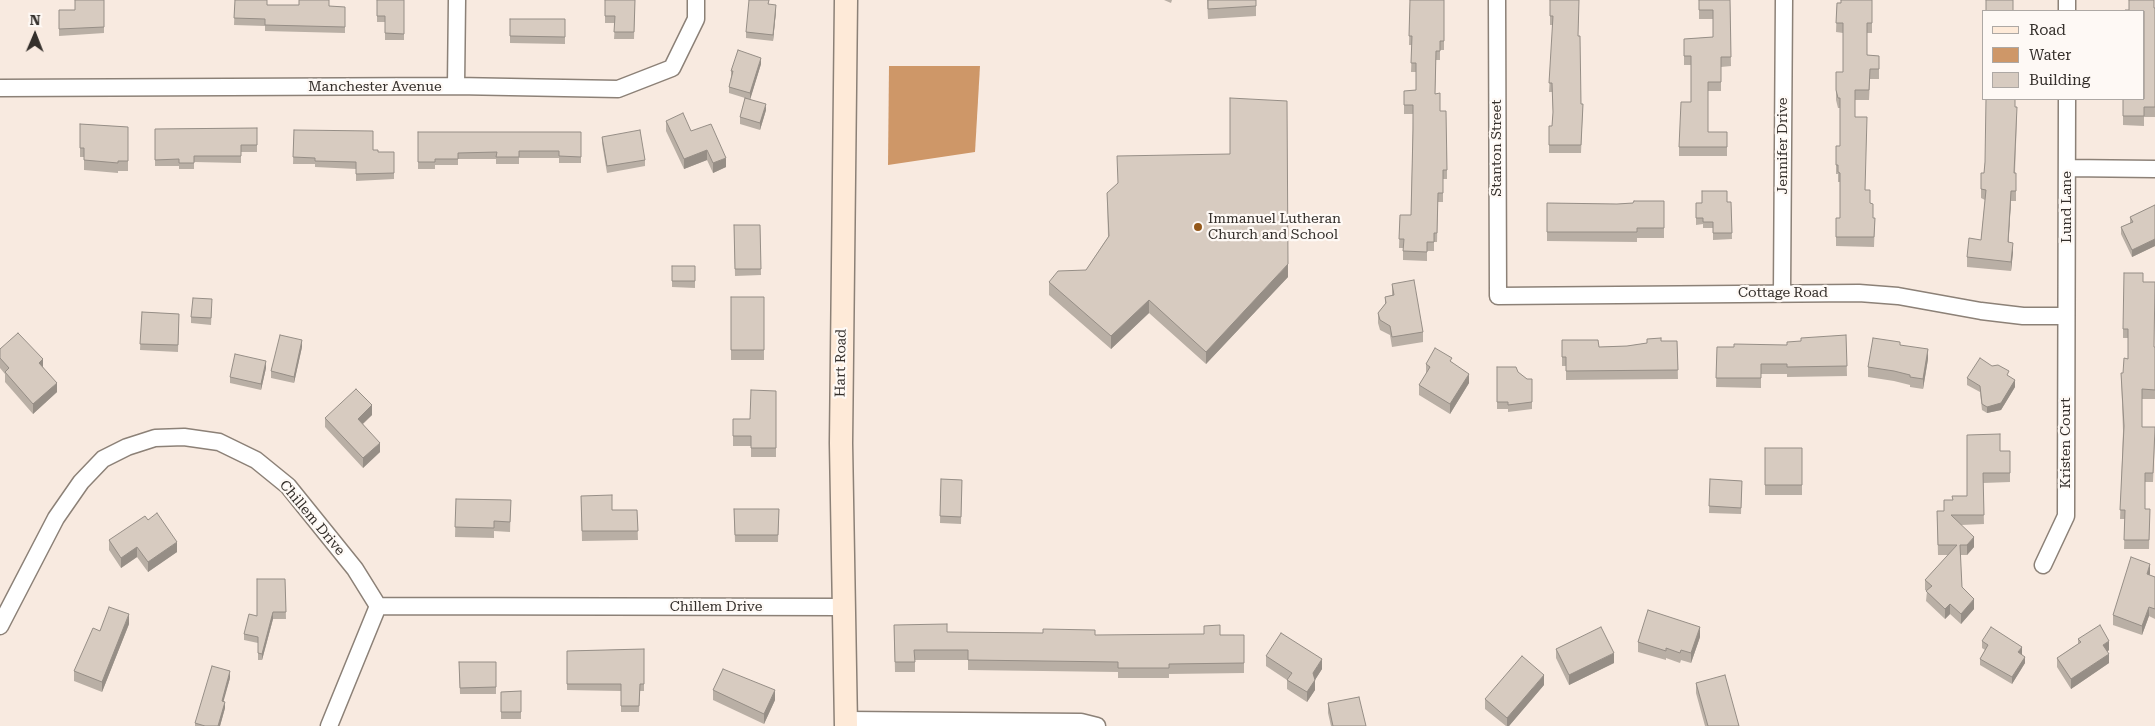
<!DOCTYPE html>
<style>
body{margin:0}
#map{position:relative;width:2155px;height:726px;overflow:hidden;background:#f8eae0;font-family:"Roboto Serif",serif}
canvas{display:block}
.legend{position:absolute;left:1982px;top:10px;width:162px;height:90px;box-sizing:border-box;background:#fef9f5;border:1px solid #ada8a4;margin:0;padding:6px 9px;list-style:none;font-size:15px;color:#342f2b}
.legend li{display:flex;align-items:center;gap:10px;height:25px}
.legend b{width:25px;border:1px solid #ada8a4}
.north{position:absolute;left:10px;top:10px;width:50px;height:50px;-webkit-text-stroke:4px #fef9f5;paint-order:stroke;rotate:1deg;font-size:14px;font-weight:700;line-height:20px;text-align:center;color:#342f2b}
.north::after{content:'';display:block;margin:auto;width:18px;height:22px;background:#342f2b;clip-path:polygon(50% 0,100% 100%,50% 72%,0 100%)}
</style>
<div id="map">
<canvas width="2155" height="726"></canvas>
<ul class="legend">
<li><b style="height:6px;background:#feead8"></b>Road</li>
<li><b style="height:14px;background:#ce9768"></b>Water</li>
<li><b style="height:14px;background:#d7cbc0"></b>Building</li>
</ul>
<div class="north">N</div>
</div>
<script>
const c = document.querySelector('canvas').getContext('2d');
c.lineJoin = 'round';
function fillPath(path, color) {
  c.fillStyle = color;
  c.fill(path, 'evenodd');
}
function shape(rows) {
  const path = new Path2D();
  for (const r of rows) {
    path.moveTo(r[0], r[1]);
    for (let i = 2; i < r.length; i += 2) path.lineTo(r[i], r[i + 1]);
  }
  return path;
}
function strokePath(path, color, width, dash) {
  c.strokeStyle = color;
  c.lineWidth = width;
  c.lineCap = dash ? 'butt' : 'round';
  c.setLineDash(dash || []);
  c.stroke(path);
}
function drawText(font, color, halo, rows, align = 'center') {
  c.font = font + ' "Roboto Serif",serif';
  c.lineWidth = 4.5;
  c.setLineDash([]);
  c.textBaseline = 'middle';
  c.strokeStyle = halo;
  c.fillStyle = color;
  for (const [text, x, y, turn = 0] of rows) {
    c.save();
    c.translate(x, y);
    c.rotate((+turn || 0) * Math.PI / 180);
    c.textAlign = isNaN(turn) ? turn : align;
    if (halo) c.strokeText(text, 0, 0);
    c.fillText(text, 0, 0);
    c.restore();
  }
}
const water = shape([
 [889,66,980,66,975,152,888,165]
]);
const street = shape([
 [1497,0,1498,296,1859,293,1898,296,1981,311,2023,316,2066,316],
 [2067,11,2067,0],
 [456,86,457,0],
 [0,88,456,86,618,89,672,68,696,19,696,0],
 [2067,168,2155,169],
 [1782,292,1784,0],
 [2043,565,2066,516,2067,99],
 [378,606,844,607],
 [0,626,56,518,81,482,103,459,127,447,155,438,184,437,219,442,256,460,288,486,355,569,378,606],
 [846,720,1081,722,1097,726],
 [329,726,378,606]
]);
const secondary = shape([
 [846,0,841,443,846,726]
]);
const wall = shape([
 [104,0,104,33,59,36,59,10,75,10],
 [235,0,267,5,345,7,345,33,265,31,265,26,234,25],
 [377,0,404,0,404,40,385,40,385,22,377,22],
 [605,0,635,0,634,39,614,39,615,23,605,23],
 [1164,0,1172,0,1171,3],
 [1207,0,1256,0,1256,16,1208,19],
 [1410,0,1444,0,1444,50,1440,50,1440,60,1436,60,1435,94,1440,111,1447,152,1447,179,1443,179,1443,202,1438,202,1437,242,1434,242,1434,251,1427,251,1427,261,1403,260,1403,248,1399,248,1400,215,1411,215,1413,114,1404,114,1404,91,1416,90,1416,72,1411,72,1412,45,1409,45],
 [1550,0,1578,36,1581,104,1583,104,1581,153,1549,153,1549,126,1552,126,1553,114,1552,92,1549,92,1553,25,1550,25],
 [1699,0,1730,0,1731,66,1721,67,1721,91,1708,91,1708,132,1727,132,1727,156,1679,156,1679,147,1691,102,1691,65,1684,65,1684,39,1713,37,1713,19,1699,19],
 [1872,0,1872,33,1867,33,1867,55,1879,56,1879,79,1870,79,1869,100,1855,100,1855,117,1865,190,1870,203,1873,218,1875,218,1874,247,1836,246,1836,218,1840,218,1840,182,1838,182,1838,174,1836,174,1836,146,1840,146,1840,108,1838,108,1836,100,1836,72,1843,72,1843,33,1836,32,1837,3],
 [769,4,776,11,773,41,746,38,746,32],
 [2154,8,2155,8,2155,117,2144,117,2144,126,2123,125,2123,99,2144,99],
 [510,19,565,19,565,44,510,43],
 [761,64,750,99,766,110,760,130,740,124,740,117,745,98,729,93,729,87,731,77,731,71],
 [2015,107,2017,117,2015,173,2016,173,2016,201,2011,201,2008,242,2013,252,2011,271,1967,267,1967,257,1981,240,1985,200,1981,198,1981,173,1984,173,1985,162],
 [666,121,691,131,726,167,713,173,707,160,684,169,666,131],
 [80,124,128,127,128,171,118,171,118,173,84,170,84,157,80,157],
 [257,128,257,152,241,152,241,163,194,162,194,169,179,169,179,166,155,166,155,129],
 [294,130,373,150,378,152,394,152,394,179,356,181,356,169,315,167,315,164,293,164],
 [418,132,581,132,581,163,559,163,559,158,519,158,519,164,496,164,496,159,458,159,458,165,435,165,435,169,418,169],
 [602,137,645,160,645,166,607,173,602,143],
 [1107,193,1288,277,1206,364,1149,313,1111,349,1049,295,1049,282,1086,270,1108,237],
 [1664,201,1664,238,1637,238,1637,242,1547,241,1547,203,1617,204],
 [1731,202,1732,239,1713,240,1713,228,1703,228,1703,224,1696,225,1696,203],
 [2155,205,2155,246,2132,257,2121,234,2121,227,2130,223,2130,217],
 [734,225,760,225,761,275,735,276],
 [672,266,695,266,695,288,672,287],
 [2143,282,2154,347,2155,347,2155,399,2142,399,2142,427,2155,438,2153,482,2145,482,2145,509,2150,509,2149,549,2124,549,2125,519,2120,519,2123,431,2121,373,2123,373,2128,359,2128,338,2123,338,2123,329],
 [1392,284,1423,332,1423,342,1392,347,1390,335,1380,330,1378,323,1378,313,1385,304,1385,297,1392,295],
 [731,297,764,297,764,360,731,360],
 [212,306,211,325,191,323,191,317],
 [142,312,179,314,178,352,140,350],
 [1846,335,1847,376,1787,377,1787,374,1761,374,1761,388,1716,387,1717,347,1734,347,1787,345,1801,341],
 [1562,340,1599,347,1627,346,1661,341,1677,341,1678,379,1566,380,1566,366,1562,366],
 [1900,345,1928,359,1923,389,1910,387,1910,385,1894,381,1868,377,1868,367],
 [302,347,294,383,271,378,271,371],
 [0,349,43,367,57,392,33,414,5,382,5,374,0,368],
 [1452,362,1469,383,1450,414,1419,395,1419,385,1426,374,1426,364],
 [1497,367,1518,372,1527,379,1532,379,1532,409,1508,412,1508,409,1497,409],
 [266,368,261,390,230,383,230,377],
 [2009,376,2015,387,2001,410,1987,413,1982,410,1980,392,1967,385,1967,378],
 [776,391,776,457,751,457,751,446,733,446,733,436,750,419],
 [372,415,363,424,380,452,363,468,325,427,325,418],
 [1967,435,2000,451,2010,451,2010,482,1983,483,1984,524,1961,525,1974,547,1967,555,1960,555,1962,587,1974,609,1961,624,1950,614,1945,619,1926,601,1927,591,1925,590,1925,580,1948,555,1938,555,1937,511,1944,511,1953,500,1967,496],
 [1765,448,1802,485,1802,495,1765,495],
 [941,479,962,480,961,524,940,523],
 [1710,479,1742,481,1741,514,1709,513],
 [581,496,612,510,637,510,638,540,582,541],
 [456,499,511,500,510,532,494,531,494,538,455,537],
 [734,509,779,509,778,542,735,542],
 [148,520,177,552,148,572,137,557,121,568,109,550,109,540],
 [2150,575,2155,577,2155,619,2149,616,2142,635,2113,625,2113,615],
 [285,579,286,619,273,619,262,660,258,660,258,643,244,640,244,634],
 [129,624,102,692,74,681,74,671,100,631],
 [894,625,947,632,1043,633,1095,635,1244,635,1244,673,1169,674,1169,678,1118,678,1118,672,968,670,968,660,915,660,915,672,895,672],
 [1700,637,1691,663,1681,660,1680,663,1666,658,1666,660,1638,652,1638,642],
 [2078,639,2109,650,2107,652,2109,663,2071,689,2057,667,2057,658,2078,644],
 [1982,641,2022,654,2025,663,2012,684,1980,665,1980,659,1985,650,1982,648],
 [644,649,644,691,640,691,639,712,621,712,621,691,567,690,567,651],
 [1556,649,1614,663,1569,685,1556,658],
 [1266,656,1322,669,1315,680,1315,690,1307,702,1287,689,1287,680,1266,666],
 [459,662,496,662,496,694,460,694],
 [230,678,223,701,225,708,220,726,195,726,195,723],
 [1696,683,1739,726,1705,726,1696,693],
 [1544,685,1509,726,1506,726,1485,709,1485,699],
 [713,690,775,700,764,724,713,700],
 [521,691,521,719,501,719,501,692],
 [1328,703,1366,726,1331,726,1328,713]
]);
const shadedWall = shape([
 [776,5,776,11,773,41,773,35],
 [761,58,761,64,750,100,750,93],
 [766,104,766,110,760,130,760,123],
 [707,150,707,160,684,169,684,159],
 [726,158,726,167,713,173,713,163],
 [2011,191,2011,201,2008,252,2008,242],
 [2155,239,2155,246,2132,257,2132,250],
 [2013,243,2013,252,2011,271,2011,262],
 [1288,264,1288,277,1206,364,1206,352],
 [1149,300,1149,313,1111,349,1111,336],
 [302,340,302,347,294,383,294,377],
 [1928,349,1928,359,1923,389,1923,379],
 [43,359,43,369,39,363],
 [266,361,266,368,261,390,261,384],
 [1469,374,1469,383,1450,414,1450,404],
 [2015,380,2015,387,2001,410,1987,413,1987,407],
 [57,383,57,392,33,414,33,404],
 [372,405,372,415,358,428,358,419],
 [380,443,380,452,363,468,363,458],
 [1974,537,1974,547,1967,555,1967,545],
 [177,542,177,552,148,572,148,562],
 [137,547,137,557,121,568,121,558],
 [2150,564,2150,574,2147,583,2147,574],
 [1974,599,1974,609,1961,624,1961,614],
 [1950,604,1950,614,1945,619,1945,609],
 [2149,607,2149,616,2142,635,2142,626],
 [273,612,273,619,262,660,262,654],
 [129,614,129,624,102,692,102,682],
 [1700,627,1700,637,1691,663,1691,653],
 [2109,641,2109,650,2103,655,2103,645],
 [2022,647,2022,654,2018,659,2018,652],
 [1614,653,1614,663,1569,685,1569,675],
 [2109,654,2109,663,2071,689,2071,679],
 [2025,657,2025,663,2012,684,2012,677],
 [1322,659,1322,669,1313,683,1313,673],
 [230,671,230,678,222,707,222,701],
 [1544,675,1544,685,1509,726,1507,726,1507,718],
 [1315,680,1315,690,1307,702,1307,692],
 [775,690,775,700,764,724,764,714],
 [225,702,225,708,220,726,218,726]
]);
const building = shape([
 [75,0,104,0,104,27,59,29,59,10,75,10,75,0],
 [235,0,267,0,267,5,299,5,299,0,329,0,329,6,345,7,345,27,265,25,265,19,234,18,235,0],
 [377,0,404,0,404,34,385,33,385,16,377,16,377,0],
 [605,0,635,0,634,32,614,32,615,16,605,16,605,0],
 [749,0,769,0,768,4,776,5,773,35,746,32,749,0],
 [1208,0,1256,0,1256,6,1208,9,1208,0],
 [1410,0,1444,0,1444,41,1440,41,1440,51,1436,51,1435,94,1440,93,1440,111,1446,111,1447,170,1443,170,1443,193,1438,193,1437,233,1434,233,1434,242,1427,242,1427,252,1403,251,1404,239,1399,239,1400,215,1411,215,1413,130,1413,105,1404,105,1404,91,1416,90,1416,63,1411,63,1412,36,1409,36,1410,0],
 [1550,0,1579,0,1578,36,1580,36,1581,104,1583,104,1581,145,1549,145,1549,126,1552,126,1553,112,1552,83,1549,83,1553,16,1550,16,1550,0],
 [1699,0,1730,0,1731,57,1721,57,1721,82,1708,82,1708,132,1727,132,1727,147,1679,147,1681,102,1691,102,1691,56,1684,56,1684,39,1713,37,1713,10,1699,10,1699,0],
 [1841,0,1872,0,1872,23,1867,23,1867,55,1879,56,1879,69,1870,69,1869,90,1855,90,1855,117,1867,117,1865,190,1870,190,1870,203,1873,204,1873,218,1875,218,1874,237,1836,237,1836,218,1840,218,1840,173,1838,172,1838,165,1836,165,1836,146,1840,146,1840,98,1838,98,1836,90,1836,72,1843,72,1843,23,1836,23,1837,3,1841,3,1841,0],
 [1986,0,2013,0,2013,11,1986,11,1986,0],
 [2129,0,2154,0,2154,8,2155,8,2155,107,2144,107,2144,116,2123,116,2123,99,2144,99,2144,11,2125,11,2125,10,2129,10,2129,0],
 [510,19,565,19,565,37,510,36,510,19],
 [738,50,761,58,750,93,729,87,733,71,731,71,738,50],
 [745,98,766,104,760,123,740,117,745,98],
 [1230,98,1287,101,1288,264,1206,352,1149,300,1111,336,1049,282,1058,271,1086,270,1109,236,1107,193,1118,183,1117,156,1230,154,1230,98],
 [1986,99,2015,99,2015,107,2017,107,2014,173,2016,173,2016,191,2011,191,2008,242,2013,243,2011,262,1967,257,1969,238,1981,240,1986,190,1981,189,1981,173,1984,173,1985,162,1986,99],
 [683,113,691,131,711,124,726,158,713,163,707,150,684,159,666,121,683,113],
 [80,124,128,127,128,161,118,161,118,163,84,160,84,148,80,148,80,124],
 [257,128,257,145,241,145,241,156,194,156,194,163,179,163,179,159,155,160,155,129,257,128],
 [294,130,373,131,373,150,378,150,378,152,394,152,394,173,356,174,356,162,315,161,315,158,293,157,294,130],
 [640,130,645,160,607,166,602,137,640,130],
 [418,132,581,132,581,157,559,156,559,151,519,151,519,157,496,157,497,152,458,153,458,159,435,159,435,162,418,162,418,132],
 [1702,191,1727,191,1727,202,1731,202,1732,233,1713,233,1713,222,1703,222,1703,218,1696,218,1696,203,1702,203,1702,191],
 [1634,201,1664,201,1664,228,1637,228,1637,232,1547,232,1547,203,1617,204,1633,203,1634,201],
 [2155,205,2155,239,2132,250,2121,227,2133,222,2130,217,2155,205],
 [734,225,760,225,761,269,735,269,734,225],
 [672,266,695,266,695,281,672,281,672,266],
 [2124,273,2143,273,2143,282,2155,282,2154,347,2155,347,2155,390,2142,389,2142,427,2155,427,2155,429,2153,473,2145,473,2145,509,2150,509,2149,540,2124,540,2125,510,2120,510,2124,426,2121,373,2123,373,2124,358,2128,359,2128,329,2123,329,2124,273],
 [1414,280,1423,332,1392,337,1390,326,1380,320,1378,313,1386,303,1385,297,1394,295,1392,284,1414,280],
 [731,297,764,297,764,350,731,350,731,297],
 [193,298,212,299,211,318,191,317,193,298],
 [142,312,179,314,178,345,140,344,142,312],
 [18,333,43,359,39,363,57,383,33,404,5,372,9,368,0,358,0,349,18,333],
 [280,335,302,340,294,377,271,371,280,335],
 [1846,335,1847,366,1787,367,1787,364,1761,364,1761,378,1716,378,1717,347,1734,347,1734,344,1787,345,1787,342,1801,341,1801,338,1846,335],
 [1661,338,1661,341,1677,341,1678,370,1566,371,1566,357,1562,357,1562,340,1598,340,1599,347,1627,346,1647,343,1647,339,1661,338],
 [1873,338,1900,342,1900,345,1928,349,1923,379,1910,377,1910,375,1894,371,1868,367,1873,338],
 [1435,348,1452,358,1450,361,1469,374,1450,404,1419,385,1430,367,1426,364,1435,348],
 [235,354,266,361,261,384,230,377,235,354],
 [1980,358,1992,366,1998,365,2009,371,2007,375,2015,380,2001,403,1987,407,1982,404,1980,386,1967,378,1980,358],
 [1497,367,1516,367,1518,372,1527,379,1532,379,1532,402,1508,405,1508,402,1497,402,1497,367],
 [356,389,372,405,358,419,380,443,363,458,325,418,356,389],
 [751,390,776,391,776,448,751,448,751,436,733,436,733,419,750,419,751,390],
 [2000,434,2000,451,2010,451,2010,473,1983,473,1984,515,1951,515,1974,537,1967,545,1960,545,1962,587,1974,599,1961,614,1950,604,1945,609,1926,591,1932,586,1925,580,1957,545,1938,545,1937,511,1944,511,1944,500,1953,500,1952,496,1967,496,1967,435,2000,434],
 [1765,448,1802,448,1802,485,1765,485,1765,448],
 [941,479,962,480,961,517,940,516,941,479],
 [1710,479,1742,481,1741,508,1709,506,1710,479],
 [612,495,612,510,637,510,638,531,582,531,581,496,612,495],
 [456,499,511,500,510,522,494,521,494,528,455,527,456,499],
 [734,509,779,509,778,535,735,535,734,509],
 [157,513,177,542,148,562,137,547,121,558,109,540,145,516,148,520,157,513],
 [2131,557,2150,564,2147,574,2155,577,2155,609,2149,607,2142,626,2113,615,2131,557],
 [257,579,285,579,286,612,273,612,262,654,258,653,258,637,244,634,249,614,257,616,257,579],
 [109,607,129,614,102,682,74,671,93,628,100,631,109,607],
 [1648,610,1700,627,1691,653,1681,650,1680,653,1666,648,1666,651,1638,642,1648,610],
 [947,624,947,632,1043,633,1043,629,1095,630,1095,635,1204,634,1204,626,1220,625,1220,635,1244,635,1244,663,1169,664,1169,668,1118,668,1118,662,968,660,968,650,914,650,915,662,895,662,894,625,947,624],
 [2100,625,2109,641,2103,645,2109,654,2071,679,2057,658,2081,642,2078,639,2100,625],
 [1601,627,1614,653,1569,675,1556,649,1601,627],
 [1991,627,2022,647,2018,652,2025,657,2012,677,1980,659,1988,645,1982,641,1991,627],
 [1281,633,1322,659,1313,673,1315,680,1307,692,1287,680,1292,673,1266,656,1281,633],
 [644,649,644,684,640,684,639,706,621,706,621,684,567,684,567,651,644,649],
 [1522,656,1544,675,1507,718,1485,699,1522,656],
 [459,662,496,662,496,687,460,688,459,662],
 [212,666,230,671,222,701,225,702,218,726,205,726,195,723,212,666],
 [723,669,775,690,764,714,713,690,723,669],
 [1725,675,1739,726,1708,726,1696,683,1725,675],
 [521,691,521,712,501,712,501,692,521,691],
 [1359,697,1366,726,1333,726,1328,703,1359,697]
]);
const markers = [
 [1198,227,5,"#94581a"]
];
const streetNames = [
 ["Manchester Avenue",375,87],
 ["Jennifer Drive",1783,146,-90],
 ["Stanton Street",1497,148,-90],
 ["Lund Lane",2067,207,-90],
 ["Cottage Road",1783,293],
 ["Hart Road",841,363,-89],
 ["Kristen Court",2066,443,-90],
 ["Chillem Drive",312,518,50],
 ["Chillem Drive",716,607]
];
const poiNames = [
 ["Immanuel Lutheran",1208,219],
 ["Church and School",1208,235]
];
fillPath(water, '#ce9768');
strokePath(street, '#8c8177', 19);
strokePath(secondary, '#8c8177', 25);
strokePath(street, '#fff', 16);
strokePath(secondary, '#feead8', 22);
fillPath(wall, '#b9afa5');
fillPath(shadedWall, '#968e86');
fillPath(building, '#d7cbc0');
strokePath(building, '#968e86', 1);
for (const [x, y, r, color] of markers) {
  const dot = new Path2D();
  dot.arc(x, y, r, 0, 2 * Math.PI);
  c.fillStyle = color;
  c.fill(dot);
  strokePath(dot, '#fef9f5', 2);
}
drawText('14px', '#342f2b', '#fef9f5', streetNames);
drawText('14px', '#342f2b', '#fef9f5', poiNames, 'left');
</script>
